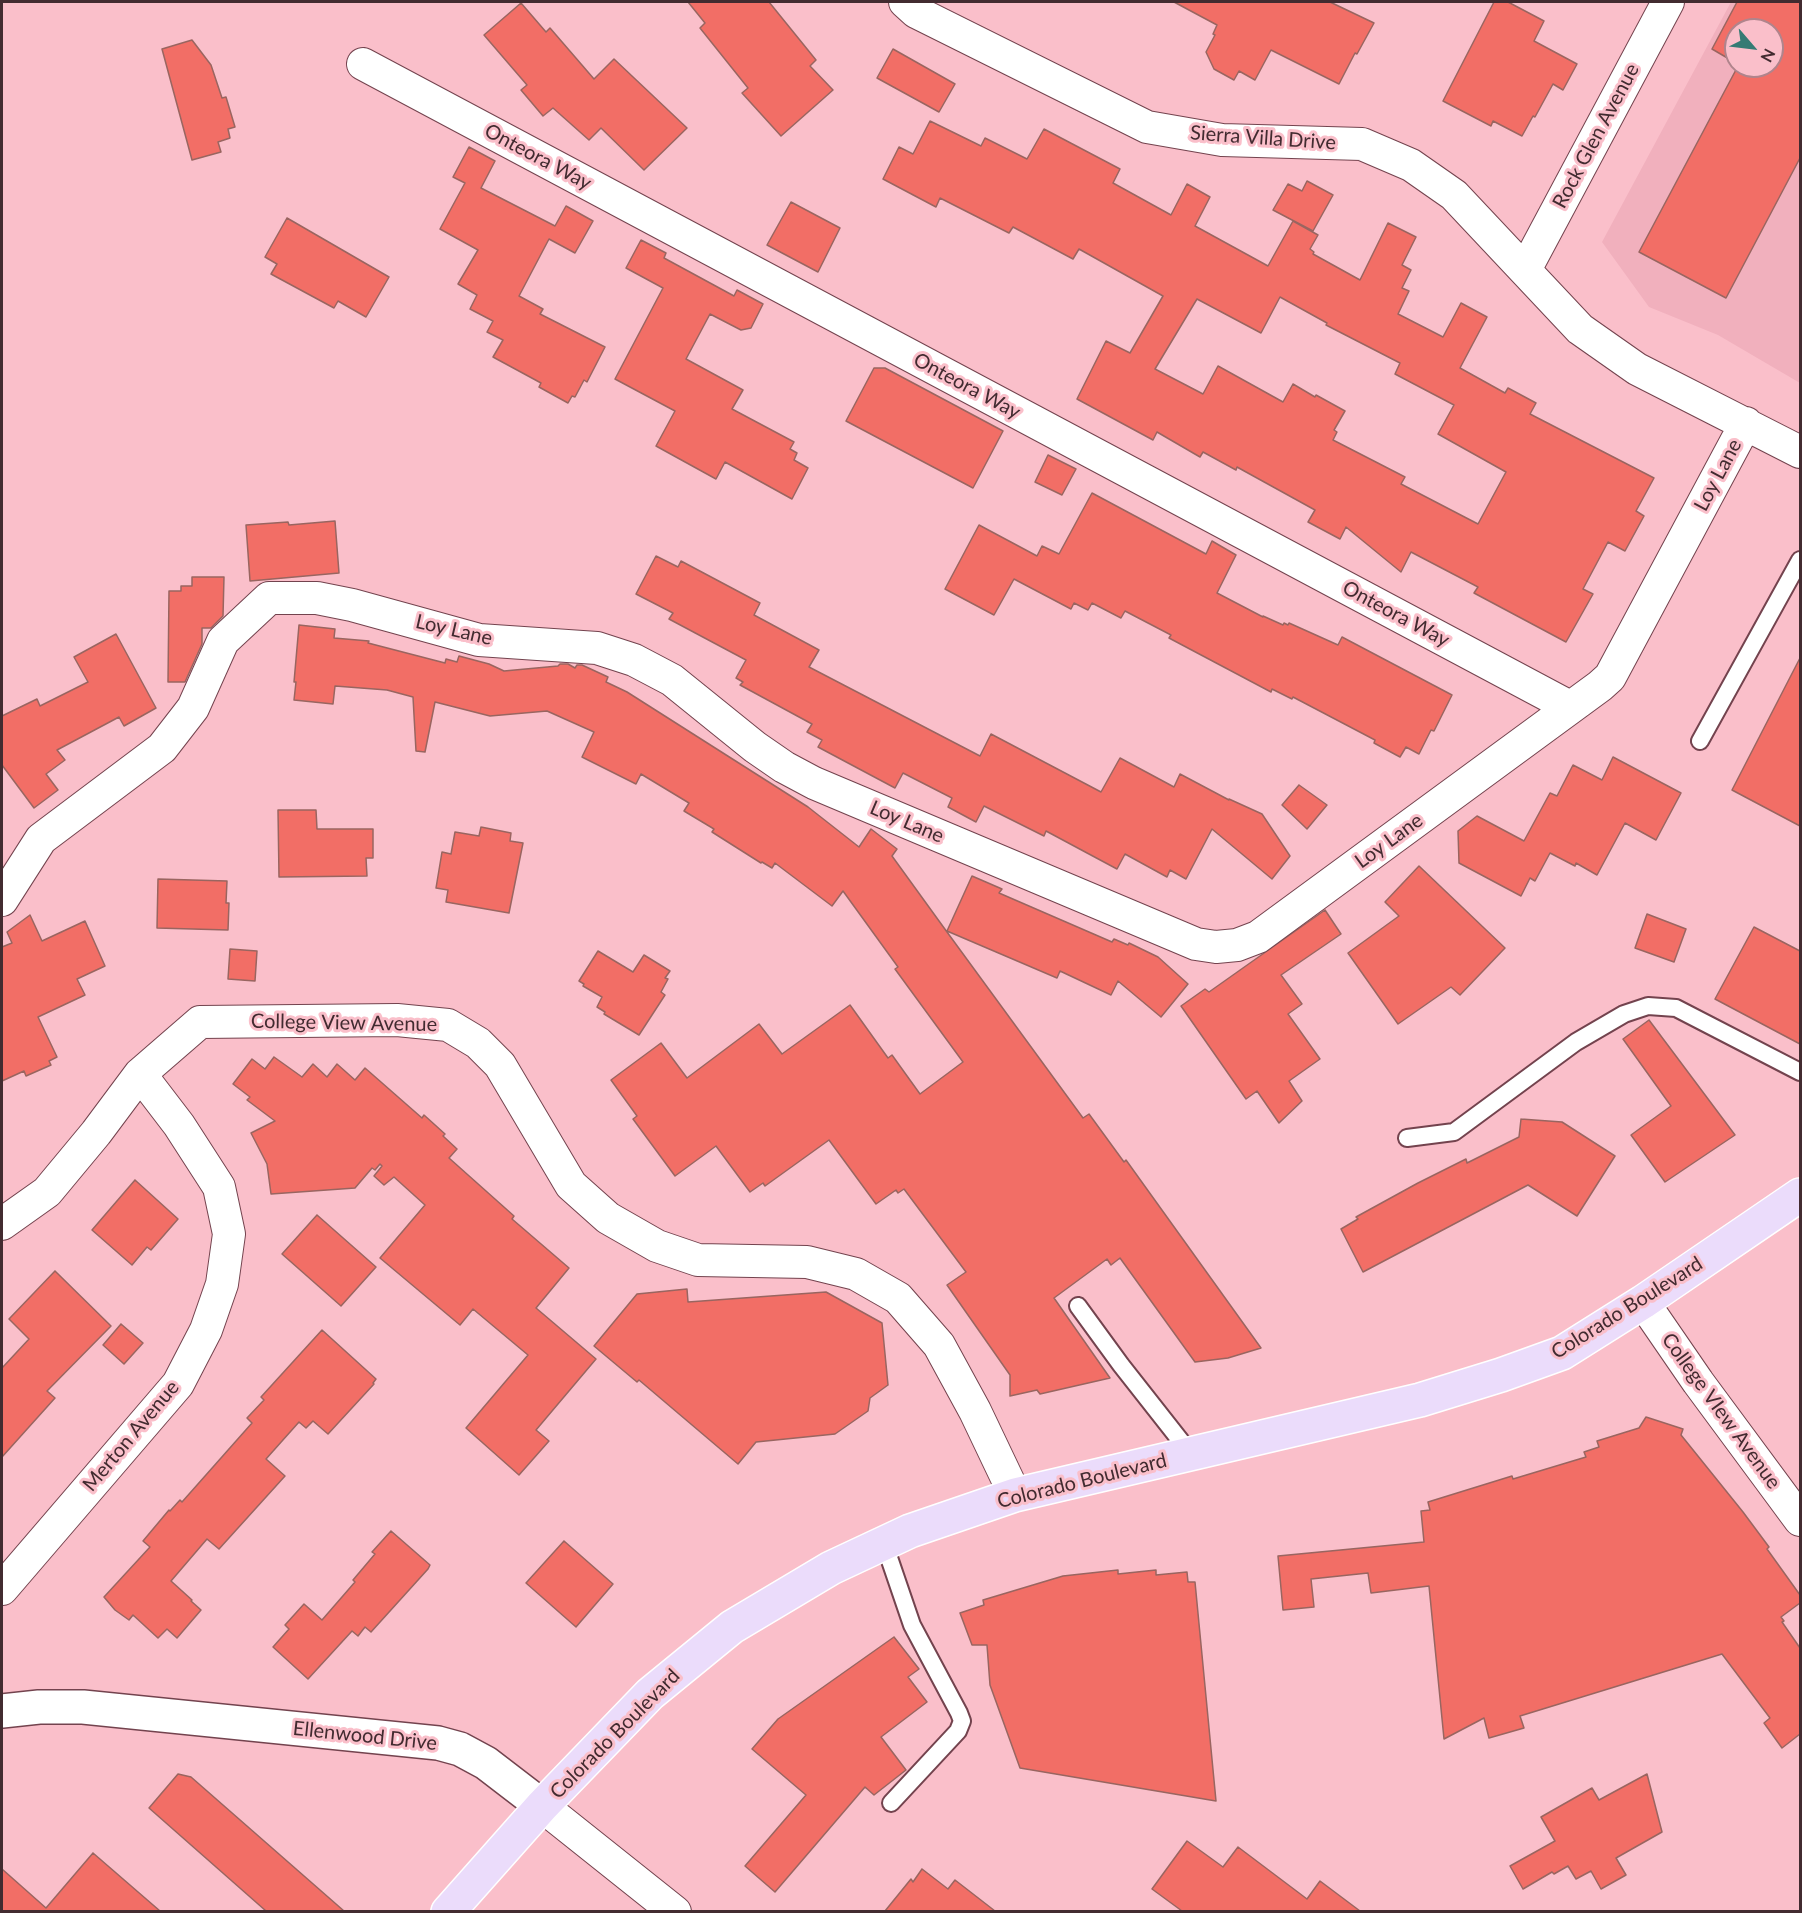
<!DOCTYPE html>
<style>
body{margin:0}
#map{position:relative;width:1802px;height:1913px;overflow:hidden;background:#fabfca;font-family:Lato,sans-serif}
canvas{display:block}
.frame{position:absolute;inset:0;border:3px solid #422b30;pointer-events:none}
.north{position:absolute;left:1724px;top:18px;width:60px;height:60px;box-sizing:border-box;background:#fabfca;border:2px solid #b0848c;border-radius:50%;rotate:118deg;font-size:16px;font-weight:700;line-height:24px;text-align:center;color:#422b30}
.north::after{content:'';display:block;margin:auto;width:21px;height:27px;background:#357b74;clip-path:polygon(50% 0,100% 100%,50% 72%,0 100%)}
</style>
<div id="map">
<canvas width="1802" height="1913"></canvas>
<div class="frame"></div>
<div class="north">N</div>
</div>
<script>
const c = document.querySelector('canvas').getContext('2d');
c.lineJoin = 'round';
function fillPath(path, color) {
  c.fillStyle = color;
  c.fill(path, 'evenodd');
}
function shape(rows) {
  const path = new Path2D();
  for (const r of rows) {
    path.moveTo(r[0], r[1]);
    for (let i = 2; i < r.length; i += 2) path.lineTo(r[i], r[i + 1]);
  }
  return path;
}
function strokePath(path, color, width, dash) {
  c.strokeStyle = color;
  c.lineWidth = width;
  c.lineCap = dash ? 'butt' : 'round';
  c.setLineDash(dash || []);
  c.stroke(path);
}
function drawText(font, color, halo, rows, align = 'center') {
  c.font = font + ' Lato,sans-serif';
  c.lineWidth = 6;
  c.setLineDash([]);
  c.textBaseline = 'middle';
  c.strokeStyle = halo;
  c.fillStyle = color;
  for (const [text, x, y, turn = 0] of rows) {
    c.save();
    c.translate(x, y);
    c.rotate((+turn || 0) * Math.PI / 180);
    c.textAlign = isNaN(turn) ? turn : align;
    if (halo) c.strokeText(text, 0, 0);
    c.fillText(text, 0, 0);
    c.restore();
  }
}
const built = shape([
 [1731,2,1800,2,1800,383,1718,335,1649,307,1602,242],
 [1736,30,1772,30,1772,66,1736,66]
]);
const building = shape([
 [688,2,769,2,816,60,810,66,833,90,781,136,742,93,748,88,700,28,705,23,688,2],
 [1174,2,1330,2,1374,23,1357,54,1355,53,1339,84,1271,50,1255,80,1239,71,1234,80,1214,69,1206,52,1215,35,1213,34,1217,25,1174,2],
 [1494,2,1508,2,1544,21,1534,41,1577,64,1563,90,1553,84,1535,117,1533,116,1522,136,1493,121,1491,126,1443,101,1494,2],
 [1737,2,1800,2,1800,158,1726,298,1639,252,1738,66,1772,66,1772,30,1736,30,1736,63,1712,49,1737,2],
 [521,3,546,32,550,28,594,79,614,59,687,128,644,170,601,128,589,140,553,108,543,116,521,90,527,85,484,35,521,3],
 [192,40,211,65,222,98,226,97,235,127,228,129,230,138,218,142,221,152,192,160,162,49,192,40],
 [893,49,955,84,939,112,877,78,893,49],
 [930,121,981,146,985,138,1027,159,1044,129,1120,169,1113,183,1171,215,1187,184,1210,197,1195,226,1268,266,1293,221,1318,235,1310,249,1314,252,1313,254,1360,280,1388,223,1416,237,1402,265,1411,270,1402,288,1409,291,1398,314,1443,337,1461,303,1487,317,1460,368,1505,393,1508,388,1536,403,1530,414,1654,478,1636,511,1644,516,1625,551,1608,542,1583,589,1593,594,1566,642,1474,593,1478,587,1411,552,1401,572,1346,527,1340,539,1308,522,1315,510,1237,467,1236,470,1203,452,1200,457,1157,432,1153,440,1077,399,1106,341,1130,353,1163,296,1079,249,1073,259,1013,227,1009,233,940,198,936,207,883,179,899,147,913,154,930,121],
 [1280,297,1327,323,1326,325,1400,363,1395,374,1454,405,1438,434,1506,472,1478,524,1401,484,1405,477,1333,440,1337,432,1334,430,1345,411,1316,395,1315,397,1293,384,1283,402,1218,366,1203,394,1155,369,1197,299,1261,333,1280,297],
 [469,147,495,161,481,188,555,226,566,206,593,221,575,253,549,239,519,296,543,309,540,314,605,347,587,382,584,380,575,397,572,396,568,403,539,387,541,383,493,357,503,340,487,332,493,321,470,309,477,295,458,284,478,250,440,229,465,183,453,177,469,147],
 [1307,181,1333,195,1313,231,1273,210,1288,184,1302,191,1307,181],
 [791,202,840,228,818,272,767,245,791,202],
 [287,218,389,277,366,317,338,301,334,308,271,274,277,264,265,257,287,218],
 [641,240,666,253,664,258,734,296,737,290,763,304,751,328,741,330,710,314,686,359,743,390,732,409,794,442,790,449,797,453,794,460,808,468,792,499,725,462,716,479,656,446,675,411,615,379,663,288,626,268,641,240],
 [874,368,885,368,1003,431,973,488,846,421,874,368],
 [1048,455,1076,469,1062,495,1035,482,1048,455],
 [1092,493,1206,554,1212,541,1236,555,1217,593,1263,617,1263,616,1283,625,1284,623,1288,625,1289,623,1338,645,1342,637,1452,695,1434,731,1431,730,1419,754,1406,747,1400,757,1374,743,1375,740,1293,697,1292,699,1272,689,1271,692,1169,638,1171,635,1125,611,1121,618,1092,603,1088,610,1074,603,1071,609,1014,579,994,615,945,589,979,525,1037,556,1042,546,1059,554,1092,493],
 [335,521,339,573,250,581,246,525,288,522,289,525,335,521],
 [656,556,678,567,681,561,760,603,754,615,819,650,809,667,980,756,991,734,1101,792,1120,758,1174,787,1180,774,1229,800,1229,799,1262,814,1290,856,1272,879,1212,829,1186,879,1170,870,1167,877,1125,854,1117,869,1046,831,1044,836,984,806,976,822,948,807,952,798,903,773,895,788,818,747,822,740,807,732,812,724,740,685,743,682,736,678,746,660,669,619,673,613,636,594,656,556],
 [192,577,224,577,223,616,211,628,202,628,202,644,185,682,168,682,169,591,181,591,181,586,192,586,192,577],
 [299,625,335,629,334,638,369,641,368,643,445,663,446,659,457,662,459,656,489,664,504,671,558,666,560,664,568,664,575,668,577,665,582,665,608,677,606,682,627,692,808,807,859,847,871,829,897,849,892,856,947,932,1083,1118,1089,1114,1124,1162,1126,1160,1261,1348,1228,1358,1195,1362,1120,1258,1111,1265,1107,1259,1054,1298,1110,1378,1040,1394,1037,1390,1010,1396,1010,1375,947,1285,966,1272,904,1189,898,1193,896,1190,876,1204,829,1140,765,1186,763,1183,750,1192,716,1146,675,1176,633,1119,637,1116,611,1080,661,1043,687,1078,759,1024,782,1054,850,1005,888,1058,892,1055,920,1094,963,1062,895,969,898,967,843,891,832,906,775,863,772,868,762,862,761,863,712,832,714,829,684,811,689,803,641,774,636,784,582,757,594,732,547,711,490,716,435,702,425,752,416,751,413,697,387,690,335,686,333,704,294,700,296,682,294,682,299,625],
 [116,634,156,708,124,726,119,717,57,750,65,760,46,774,58,790,34,808,2,765,2,716,37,699,40,706,88,682,74,657,116,634],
 [1800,658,1800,826,1732,790,1800,658],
 [1613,757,1681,793,1656,840,1625,823,1597,875,1576,863,1575,866,1550,853,1535,881,1530,878,1521,896,1459,863,1458,831,1477,816,1524,841,1550,793,1557,796,1573,765,1602,780,1613,757],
 [1299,785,1327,805,1307,829,1282,805,1299,785],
 [278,810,316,810,317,829,373,829,373,858,366,858,367,876,279,877,278,810],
 [481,827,511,833,510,841,523,843,509,913,446,902,448,890,436,888,442,852,451,854,455,832,479,836,481,827],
 [1419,866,1505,948,1460,995,1451,987,1398,1024,1348,953,1399,916,1385,902,1419,866],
 [972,876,1002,889,999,893,1112,942,1114,939,1128,945,1129,943,1158,957,1188,984,1161,1017,1118,981,1111,995,1060,971,1057,978,947,931,972,876],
 [158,879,227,881,226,903,229,903,228,930,157,928,158,879],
 [1325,910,1341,934,1281,975,1302,1004,1288,1014,1320,1059,1289,1081,1302,1101,1279,1123,1257,1091,1246,1099,1181,1006,1205,989,1209,992,1325,910],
 [1647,914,1686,929,1674,962,1635,948,1647,914],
 [30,915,42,941,85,921,105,966,77,979,85,995,38,1017,57,1057,49,1061,51,1065,26,1076,24,1071,2,1081,2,947,12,943,7,932,30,915],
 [1754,927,1800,951,1800,1044,1715,999,1754,927],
 [230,949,257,951,255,981,228,979,230,949],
 [598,951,633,972,644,955,670,971,665,978,668,979,661,992,665,995,639,1035,604,1014,605,1012,597,1007,602,997,583,986,584,984,579,981,598,951],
 [1649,1020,1735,1135,1665,1182,1631,1135,1671,1106,1623,1039,1649,1020],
 [274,1057,302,1077,313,1064,327,1077,337,1064,355,1080,365,1068,422,1118,424,1115,445,1134,443,1136,457,1149,449,1158,514,1216,512,1219,569,1268,536,1308,596,1359,536,1430,549,1441,519,1475,466,1428,528,1355,473,1309,460,1325,380,1258,425,1205,394,1177,384,1185,374,1176,382,1166,380,1164,375,1170,372,1168,355,1188,271,1194,267,1164,251,1133,275,1121,247,1100,250,1097,233,1084,252,1059,265,1069,274,1057],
 [1521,1119,1562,1122,1615,1156,1577,1216,1528,1185,1363,1272,1341,1229,1358,1219,1356,1217,1418,1183,1466,1159,1467,1163,1519,1137,1521,1119],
 [135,1180,178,1219,151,1250,147,1247,132,1265,92,1230,135,1180],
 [317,1215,376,1267,341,1306,282,1254,317,1215],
 [55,1271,111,1326,47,1391,55,1398,2,1457,2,1368,29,1339,9,1319,55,1271],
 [687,1289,688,1302,826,1292,882,1323,888,1385,870,1398,868,1411,835,1434,756,1442,738,1464,639,1380,637,1382,594,1346,637,1294,687,1289],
 [121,1324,143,1343,124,1364,103,1345,121,1324],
 [322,1330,376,1379,373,1383,374,1384,328,1434,313,1421,306,1428,299,1422,266,1459,285,1476,219,1549,207,1539,171,1581,192,1600,191,1601,201,1610,177,1638,167,1629,158,1638,133,1615,129,1620,115,1610,104,1597,150,1547,143,1541,169,1510,170,1511,180,1500,182,1502,252,1423,247,1418,264,1400,261,1397,322,1330],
 [1646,1417,1683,1429,1681,1435,1743,1512,1769,1547,1767,1549,1800,1595,1800,1603,1781,1617,1784,1621,1782,1622,1800,1648,1800,1734,1782,1748,1764,1723,1770,1718,1722,1654,1520,1716,1524,1728,1489,1738,1484,1718,1444,1739,1429,1586,1371,1593,1368,1573,1311,1579,1314,1607,1283,1610,1278,1556,1424,1542,1421,1511,1430,1510,1428,1502,1512,1476,1513,1479,1586,1457,1584,1452,1599,1447,1597,1441,1639,1428,1646,1417],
 [391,1531,430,1565,428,1569,371,1632,365,1627,358,1636,352,1631,308,1679,273,1647,289,1629,285,1625,304,1604,322,1620,355,1582,353,1580,375,1554,372,1552,391,1531],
 [564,1541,613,1584,576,1627,526,1583,564,1541],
 [1118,1570,1118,1574,1156,1570,1156,1575,1187,1572,1188,1582,1195,1582,1216,1801,1020,1768,990,1685,987,1645,972,1645,960,1613,984,1605,983,1600,1063,1576,1118,1570],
 [894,1637,919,1669,908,1677,927,1702,881,1737,906,1770,874,1795,865,1787,775,1892,745,1866,806,1795,752,1749,778,1719,894,1637],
 [178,1774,191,1777,344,1911,266,1911,149,1808,178,1774],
 [1647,1774,1662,1832,1616,1858,1626,1875,1601,1889,1591,1871,1576,1879,1568,1866,1554,1874,1552,1872,1523,1889,1510,1866,1555,1841,1541,1817,1592,1788,1599,1800,1647,1774],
 [1187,1841,1223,1867,1238,1847,1307,1899,1320,1881,1360,1911,1182,1911,1152,1889,1187,1841],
 [93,1853,160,1911,2,1911,2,1869,46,1908,93,1853],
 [922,1869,948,1889,955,1880,995,1911,885,1911,911,1879,913,1882,922,1869]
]);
const service = shape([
 [1700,741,1800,560],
 [1407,1138,1454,1132,1576,1042,1624,1014,1648,1006,1676,1008,1800,1072],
 [1078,1306,1121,1365,1191,1454],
 [884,1543,912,1625,959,1713,962,1721,958,1731,891,1803]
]);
const minor = shape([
 [905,2,916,12,1147,127,1222,140,1362,144,1411,165,1454,195,1580,329,1637,369,1800,452],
 [363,64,1570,707],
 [1525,270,1668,2],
 [2,900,41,839,162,748,193,708,223,641,269,598,317,598,352,605,479,640,597,648,634,660,672,680,755,747,784,767,814,783,1196,944,1216,947,1237,945,1258,937,1600,686,1610,677,1746,423],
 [2,1224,47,1192,96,1133,140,1074,200,1022,397,1020,448,1025,478,1043,500,1065,571,1185,608,1218,657,1246,698,1260,807,1262,856,1274,898,1298,939,1345,975,1411,1015,1495],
 [1643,1302,1698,1382,1800,1520],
 [2,1589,178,1384,206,1330,222,1284,229,1234,219,1187,179,1125,140,1074],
 [542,1806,675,1912]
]);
const tertiary = shape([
 [2,1711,39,1707,83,1707,438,1743,460,1749,486,1763,542,1806]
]);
const primary = shape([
 [448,1912,542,1806,650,1694,732,1627,831,1568,910,1531,1015,1495,1420,1400,1501,1375,1562,1353,1643,1302,1800,1195]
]);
const streetNames = [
 ["Rock Glen Avenue",1596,136,-62],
 ["Sierra Villa Drive",1263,138,4],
 ["Onteora Way",538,157,28],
 ["Onteora Way",967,386,28],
 ["Loy Lane",1718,475,-62],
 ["Onteora Way",1396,614,28],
 ["Loy Lane",454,630,13],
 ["Loy Lane",907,822,23],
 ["Loy Lane",1389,841,-36],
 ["College View Avenue",344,1023,1],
 ["Colorado Boulevard",1627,1308,-32],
 ["College VIew Avenue",1721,1411,54],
 ["Merton Avenue",131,1436,-50],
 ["Colorado Boulevard",1082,1481,-14],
 ["Colorado Boulevard",615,1734,-45],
 ["Ellenwood Drive",365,1736,6]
];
fillPath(built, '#f1b0bd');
fillPath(building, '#f26e66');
strokePath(building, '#996560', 1.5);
strokePath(service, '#73434e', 20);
strokePath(minor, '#73434e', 34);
strokePath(tertiary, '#73434e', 36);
strokePath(primary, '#fff', 36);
strokePath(service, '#fff', 16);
strokePath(minor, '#fff', 32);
strokePath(tertiary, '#fff', 33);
strokePath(primary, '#ebdcfb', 33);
drawText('20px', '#422b30', '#fabfca', streetNames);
</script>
